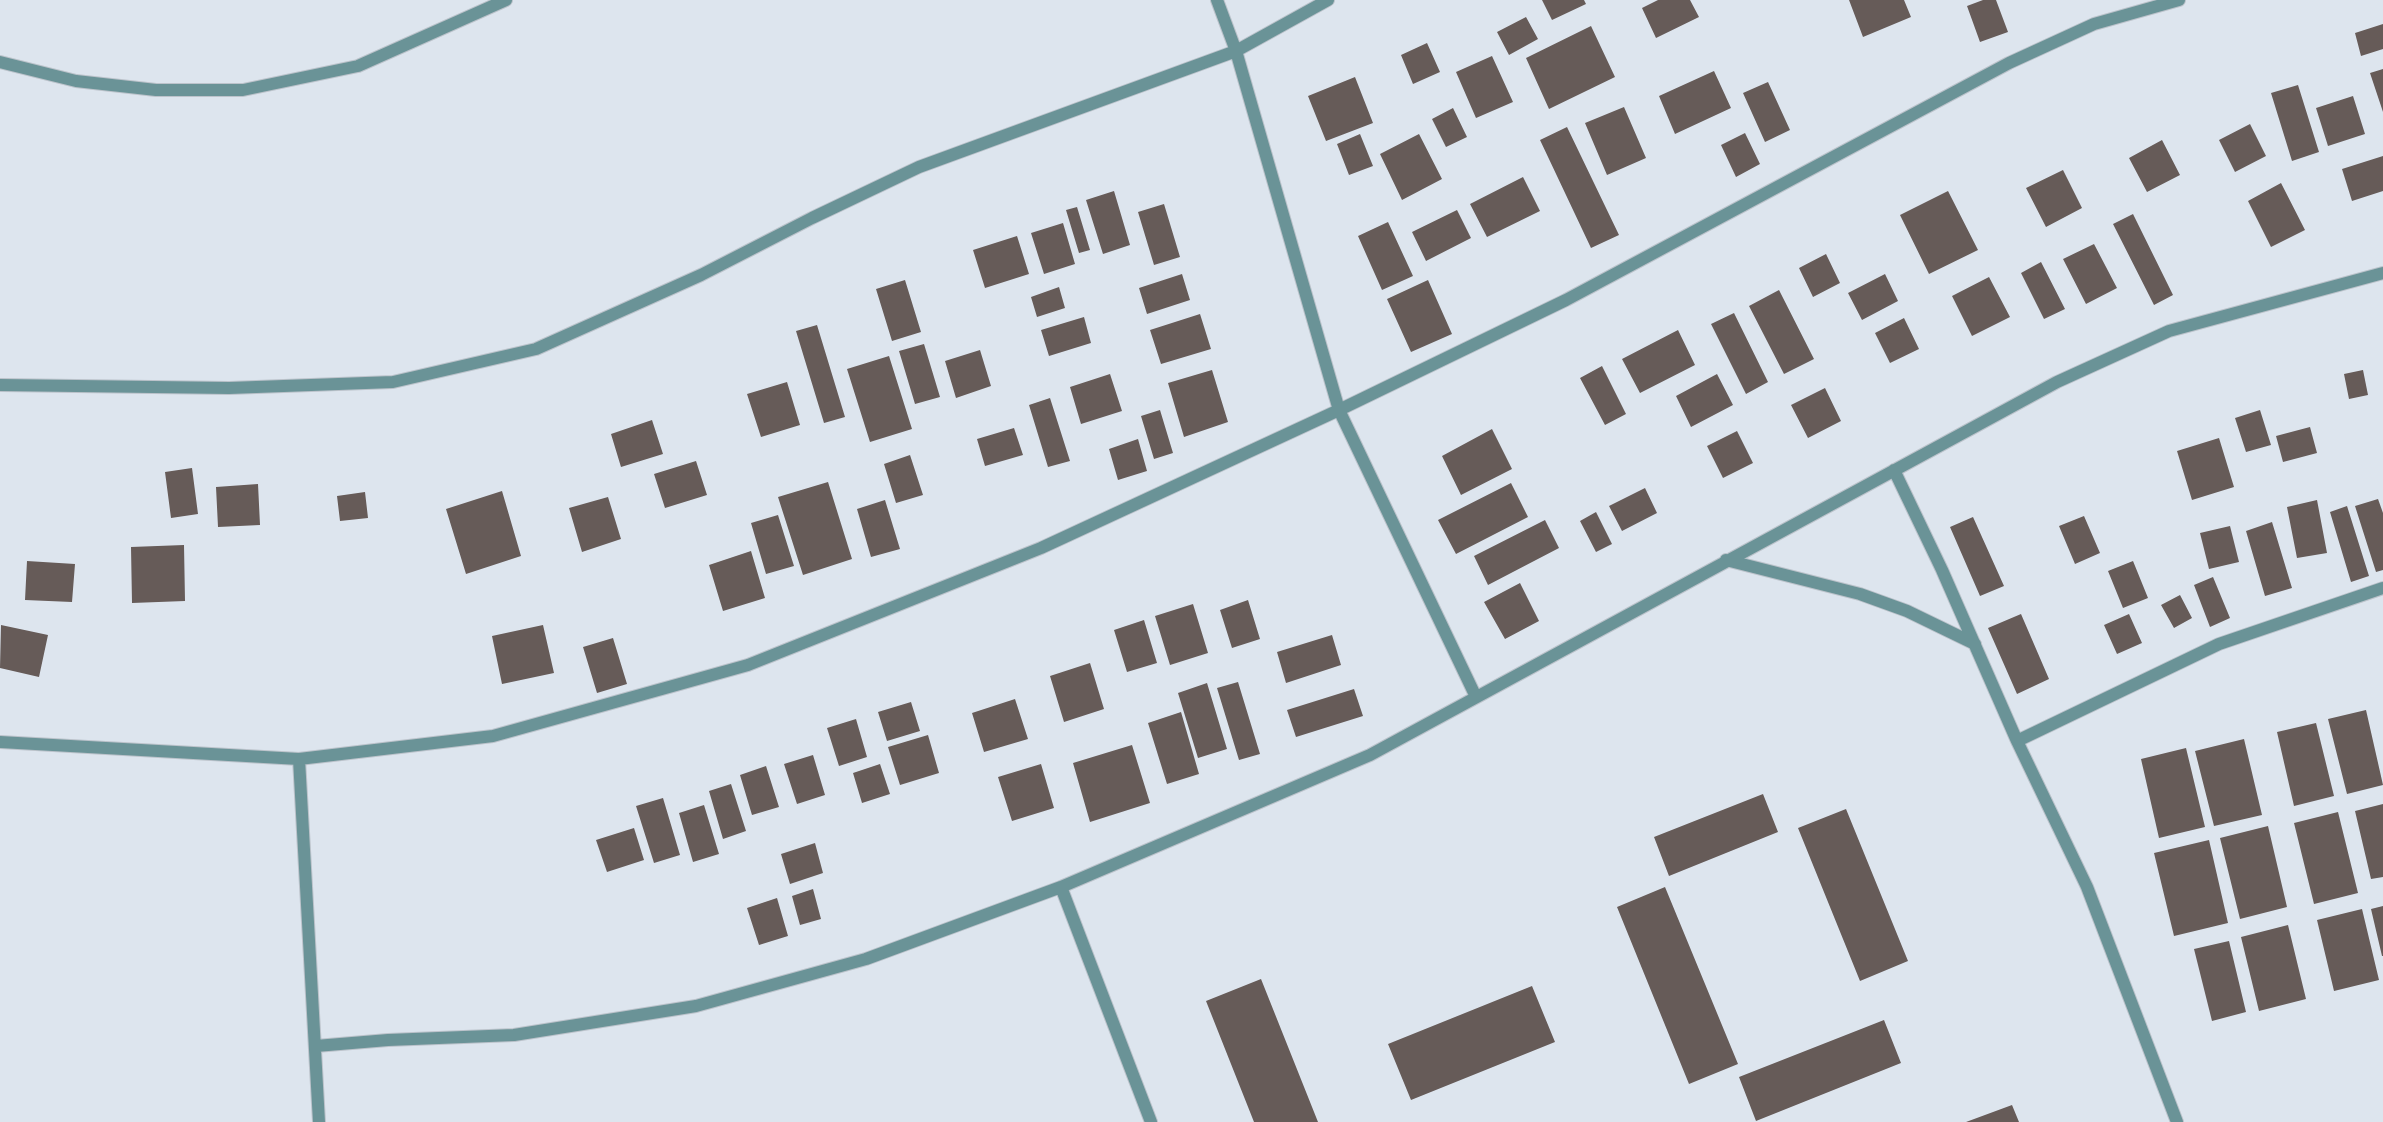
<!DOCTYPE html>
<style>
body{margin:0}
canvas{display:block;background:#dde5ee}
</style>
<canvas width="2383" height="1122"></canvas>
<script>
const c = document.querySelector('canvas').getContext('2d');
c.lineJoin = 'round';
function fillPath(path, color) {
  c.fillStyle = color;
  c.fill(path, 'evenodd');
}
function shape(rows) {
  const path = new Path2D();
  for (const r of rows) {
    path.moveTo(r[0], r[1]);
    for (let i = 2; i < r.length; i += 2) path.lineTo(r[i], r[i + 1]);
  }
  return path;
}
function strokePath(path, color, width, dash) {
  c.strokeStyle = color;
  c.lineWidth = width;
  c.lineCap = dash ? 'butt' : 'round';
  c.setLineDash(dash || []);
  c.stroke(path);
}
const building = shape([
 [1542,0,1584,0,1586,4,1552,20],
 [1658,0,1690,0,1699,17,1656,38,1642,8],
 [1849,0,1904,0,1911,17,1863,37],
 [1983,0,1996,0,2008,32,1980,42,1967,6],
 [1526,17,1538,39,1509,55,1497,32],
 [2383,24,2383,49,2361,56,2355,33],
 [1591,26,1615,77,1549,109,1526,58],
 [1427,43,1440,72,1413,84,1401,55],
 [1492,56,1513,102,1476,118,1456,72],
 [2383,69,2383,112,2370,73],
 [1714,71,1731,108,1675,134,1659,96],
 [1355,77,1373,123,1326,141,1308,96],
 [1768,82,1790,130,1765,142,1743,93],
 [2298,85,2319,152,2292,161,2271,93],
 [2353,96,2365,134,2328,146,2316,108],
 [1624,107,1646,158,1607,175,1585,123],
 [1453,108,1467,137,1446,147,1432,119],
 [2250,124,2266,156,2235,172,2219,140],
 [1567,127,1619,235,1591,248,1540,140],
 [1745,133,1760,164,1736,177,1721,145],
 [1360,134,1373,166,1349,175,1337,144],
 [1419,134,1442,179,1402,200,1380,154],
 [2162,140,2180,175,2147,192,2129,158],
 [2383,156,2383,191,2352,201,2342,169],
 [2063,170,2082,208,2046,227,2026,188],
 [1523,177,1540,211,1487,237,1470,204],
 [2281,183,2305,230,2271,247,2248,201],
 [1114,191,1130,245,1103,254,1086,200],
 [1948,191,1978,250,1929,274,1900,215],
 [1164,204,1180,257,1154,265,1138,212],
 [1077,207,1090,250,1079,253,1066,210],
 [1457,210,1471,238,1426,261,1412,232],
 [2133,214,2173,295,2154,305,2113,224],
 [1388,222,1413,276,1382,290,1358,236],
 [1063,223,1075,264,1044,274,1031,233],
 [1017,236,1029,274,985,288,973,250],
 [2094,244,2117,288,2086,304,2063,259],
 [1826,254,1840,283,1813,297,1799,268],
 [2041,262,2065,309,2044,319,2021,273],
 [1182,274,1190,300,1147,314,1139,288],
 [1885,274,1898,301,1862,320,1848,293],
 [1989,277,2010,317,1972,336,1952,296],
 [905,280,921,332,892,341,876,289],
 [1428,280,1452,334,1411,352,1387,299],
 [1059,287,1065,308,1037,317,1031,297],
 [1779,290,1814,359,1784,374,1749,306],
 [1734,313,1768,382,1746,394,1711,324],
 [1200,314,1211,349,1161,364,1150,330],
 [1084,317,1091,343,1049,356,1041,330],
 [1904,318,1919,349,1890,363,1875,333],
 [817,325,845,417,824,423,796,331],
 [1678,330,1695,365,1640,393,1622,359],
 [924,344,940,397,915,404,899,351],
 [980,350,991,386,956,398,945,361],
 [889,356,912,429,870,442,847,369],
 [1602,366,1626,414,1605,425,1580,378],
 [1212,370,1228,422,1184,437,1168,383],
 [2363,370,2368,395,2349,399,2344,374],
 [1110,374,1122,411,1081,424,1070,387],
 [1717,374,1733,405,1691,427,1676,396],
 [787,382,800,425,761,437,747,394],
 [1825,388,1841,421,1808,438,1791,405],
 [1050,398,1070,461,1048,467,1029,405],
 [1160,410,1173,453,1154,459,1141,416],
 [2260,410,2271,445,2246,452,2235,418],
 [652,420,663,454,621,467,611,434],
 [2310,427,2317,453,2283,462,2276,436],
 [1014,428,1023,455,985,466,977,439],
 [1492,429,1512,469,1461,495,1442,456],
 [1737,431,1753,463,1723,478,1707,446],
 [2219,438,2234,487,2192,500,2177,451],
 [1138,439,1147,471,1118,480,1109,449],
 [910,455,923,495,896,503,884,464],
 [696,461,707,495,665,508,654,474],
 [192,468,198,514,171,518,165,472],
 [828,482,852,559,803,575,778,497],
 [1511,483,1528,517,1456,554,1438,520],
 [258,484,260,525,218,527,216,487],
 [1645,488,1657,513,1622,531,1609,506],
 [502,491,521,556,466,574,446,509],
 [365,492,368,518,340,521,337,496],
 [608,497,621,539,582,552,569,508],
 [2378,499,2383,513,2383,570,2376,572,2355,506],
 [885,500,900,549,871,557,857,509],
 [2317,500,2327,553,2297,558,2287,507],
 [2347,506,2369,576,2351,582,2330,512],
 [1596,512,1612,544,1596,552,1580,521],
 [778,515,794,566,766,574,751,523],
 [2084,516,2100,553,2075,564,2059,526],
 [1973,517,2004,586,1980,596,1950,527],
 [1545,520,1559,548,1488,585,1474,556],
 [2272,522,2292,588,2265,596,2246,531],
 [2230,526,2239,562,2209,569,2200,533],
 [184,545,185,601,132,603,131,547],
 [751,551,765,598,723,611,709,565],
 [27,561,75,564,72,602,25,600],
 [2133,561,2148,598,2123,608,2108,571],
 [2213,577,2230,618,2210,627,2194,585],
 [1520,583,1539,621,1505,639,1484,602],
 [2180,595,2192,618,2174,628,2161,605],
 [1248,600,1260,639,1232,648,1220,610],
 [1193,604,1208,653,1170,665,1155,616],
 [2021,614,2049,679,2017,694,1988,628],
 [2129,614,2142,643,2117,654,2104,625],
 [1144,620,1157,663,1127,672,1114,630],
 [1,625,48,635,39,677,0,668],
 [543,625,554,673,502,684,492,636],
 [1332,635,1341,665,1286,683,1277,652],
 [613,638,627,684,597,693,583,647],
 [1090,663,1104,709,1064,722,1050,676],
 [1238,682,1260,754,1239,760,1217,688],
 [1207,683,1227,749,1198,758,1178,693],
 [1354,689,1363,716,1296,737,1287,710],
 [1015,699,1028,739,984,752,972,713],
 [911,702,920,731,887,741,878,712],
 [2366,710,2383,785,2347,794,2328,719],
 [1181,712,1199,774,1167,784,1148,723],
 [856,719,867,757,839,766,827,728],
 [2316,723,2334,796,2294,806,2277,732],
 [928,735,939,773,900,785,888,747],
 [2244,739,2262,815,2214,826,2195,751],
 [1132,745,1150,803,1090,822,1073,763],
 [2186,748,2205,827,2159,838,2141,759],
 [813,755,825,795,797,804,784,764],
 [880,764,890,794,862,803,853,773],
 [1041,764,1054,808,1012,821,998,777],
 [766,766,779,807,752,815,740,775],
 [731,784,746,831,723,839,709,791],
 [1763,794,1778,832,1669,876,1654,837],
 [663,798,680,855,654,863,636,806],
 [2383,804,2383,877,2371,879,2355,811],
 [704,805,719,854,693,862,679,813],
 [1846,809,1908,961,1860,981,1798,828],
 [2338,812,2358,893,2314,904,2294,823],
 [2268,826,2287,907,2240,919,2220,838],
 [634,828,644,860,607,872,596,840],
 [2209,840,2228,923,2174,936,2154,853],
 [815,843,823,873,790,884,781,854],
 [1665,887,1738,1064,1689,1084,1617,907],
 [813,889,821,919,800,925,792,896],
 [777,898,788,936,759,945,747,908],
 [2383,906,2383,956,2382,956,2371,909],
 [2362,909,2379,980,2334,991,2317,920],
 [2288,925,2306,999,2259,1011,2241,937],
 [2229,941,2246,1012,2212,1021,2194,949],
 [1261,979,1318,1122,1254,1122,1206,1001],
 [1532,986,1555,1042,1411,1100,1388,1044],
 [1884,1020,1901,1063,1756,1121,1739,1077],
 [2012,1105,2019,1122,1966,1122]
]);
const street = shape([
 [1217,0,1236,51,1339,410,1476,697],
 [0,62,76,81,156,90,243,90,358,66,506,0],
 [0,385,229,388,393,382,536,349,701,275,812,218,919,167,1236,51,1328,0],
 [1894,470,1942,570,2017,741,2087,887,2177,1122],
 [1726,560,1860,594,1907,611,1975,644],
 [2017,741,2219,644,2383,588],
 [0,742,299,759,493,736,748,665,1041,548,1339,410,1566,300,2009,63,2094,24,2179,0],
 [299,759,319,1122],
 [1061,887,1151,1122],
 [316,1046,388,1040,514,1035,696,1006,866,959,1061,887,1370,755,2057,382,2169,331,2383,273]
]);
fillPath(building, '#665b58');
strokePath(street, '#bcc3cb', 14);
strokePath(street, '#6a9397', 12);
</script>
